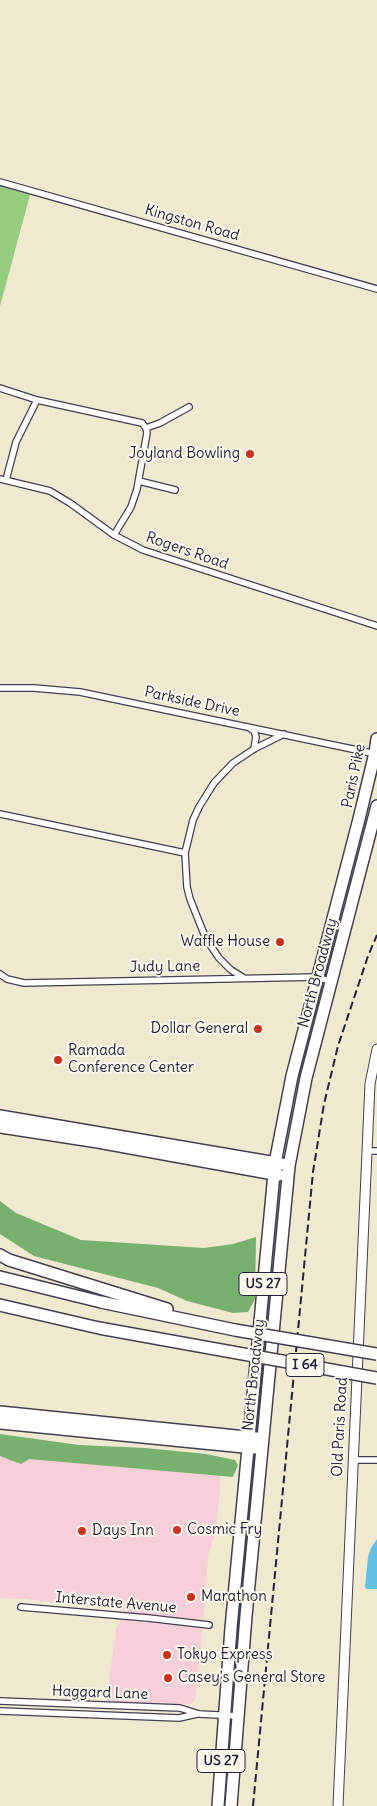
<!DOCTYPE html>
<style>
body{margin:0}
canvas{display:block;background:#efe9cf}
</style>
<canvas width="377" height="1806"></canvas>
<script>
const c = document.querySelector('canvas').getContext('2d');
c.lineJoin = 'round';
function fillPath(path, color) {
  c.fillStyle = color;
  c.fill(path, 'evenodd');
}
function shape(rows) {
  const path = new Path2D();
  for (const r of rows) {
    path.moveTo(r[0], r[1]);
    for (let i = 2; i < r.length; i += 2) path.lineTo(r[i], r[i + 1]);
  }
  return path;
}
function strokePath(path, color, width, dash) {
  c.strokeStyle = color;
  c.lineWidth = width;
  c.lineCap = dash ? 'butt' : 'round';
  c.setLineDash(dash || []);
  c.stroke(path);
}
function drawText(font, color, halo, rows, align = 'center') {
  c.font = font + ' Delius,sans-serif';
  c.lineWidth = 4;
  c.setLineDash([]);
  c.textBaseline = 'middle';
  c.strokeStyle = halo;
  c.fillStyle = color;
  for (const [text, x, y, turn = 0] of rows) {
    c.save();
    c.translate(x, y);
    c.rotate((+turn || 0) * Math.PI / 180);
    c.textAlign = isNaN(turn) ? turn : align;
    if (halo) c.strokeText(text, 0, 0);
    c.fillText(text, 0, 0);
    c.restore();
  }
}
const built = shape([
 [0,1456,221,1476,216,1532,208,1555,204,1617,195,1700,192,1703,189,1704,106,1702,116,1629,125,1610,25,1599,0,1598]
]);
const green = shape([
 [0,186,30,195,0,306]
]);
const forest = shape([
 [0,1201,16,1213,81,1240,204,1248,233,1244,256,1237,255,1299,248,1312,233,1313,187,1301,158,1288,34,1256,0,1234],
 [0,1434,79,1445,145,1448,206,1454,235,1460,238,1465,233,1477,29,1459,21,1464,0,1456]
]);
const water = shape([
 [377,1539,377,1589,367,1589,365,1587,368,1557,371,1548]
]);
const street = shape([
 [0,182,377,289],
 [0,388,37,400,142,423,146,428,147,433,137,489,131,507,114,535],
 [146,428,160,423,189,407],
 [0,479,50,491,70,503,114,535,143,550,377,626],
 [6,480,16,442,37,400],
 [139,481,175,490],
 [0,688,34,688,80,692,376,754],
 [248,727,254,731,256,737,254,749],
 [0,814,185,853],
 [0,974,7,979,24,983,317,977,332,982],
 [244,978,231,970,219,958,206,939,190,899,187,887,185,853,193,820,199,807,214,783,233,763,254,749,284,734],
 [368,1151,377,1151],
 [353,1460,377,1460],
 [21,1607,148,1618,209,1625],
 [0,1701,180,1708,199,1714,238,1716],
 [0,1711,179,1718,197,1714]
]);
const secondary = shape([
 [338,1806,370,1084,377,1049]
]);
const highway = shape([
 [0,1116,282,1164],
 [0,1127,98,1142,279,1175],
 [0,1255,9,1260,167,1309],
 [0,1277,101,1302,235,1330],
 [0,1305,99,1328,232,1352],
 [0,1412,256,1438],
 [0,1423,254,1448],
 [218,1806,231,1628,275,1163,292,1076,359,819,375,753,377,739],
 [231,1806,246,1616,289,1166,306,1078,377,806]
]);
const rail = shape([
 [253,1806,313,1172,324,1104,338,1046,368,956,377,935]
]);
const highwayBridge = shape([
 [235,1330,377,1354],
 [232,1352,377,1378]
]);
const markers = [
 [250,454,5,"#c8321e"],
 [280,942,5,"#c8321e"],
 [258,1029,5,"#c8321e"],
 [58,1060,5,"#c8321e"],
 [177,1530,5,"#c8321e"],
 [82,1531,5,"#c8321e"],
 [191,1597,5,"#c8321e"],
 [167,1655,5,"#c8321e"],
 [168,1678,5,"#c8321e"]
];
const shields = [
 [263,1284,48],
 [305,1365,38],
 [221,1761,48]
];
const shieldNames = [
 ["US 27",263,1284],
 ["I 64",305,1365],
 ["US 27",221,1761]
];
const streetNames = [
 ["Kingston Road",192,223,16],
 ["Rogers Road",187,551,19],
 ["Parkside Drive",192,702,12],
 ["Paris Pike",354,776,-78],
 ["Judy Lane",165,967,-1],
 ["North Broadway",318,973,-75],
 ["North Broadway",254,1375,-84],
 ["Old Paris Road",340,1427,-87],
 ["Interstate Avenue",116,1603,5],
 ["Haggard Lane",100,1693,2]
];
const poiNames = [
 ["Joyland Bowling",240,454,"right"],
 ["Waffle House",270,942,"right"],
 ["Dollar General",248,1029,"right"],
 ["Ramada",68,1051],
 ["Conference Center",68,1068],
 ["Cosmic Fry",187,1530],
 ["Days Inn",92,1531],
 ["Marathon",201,1597],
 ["Tokyo Express",177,1655],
 ["Casey's General Store",178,1678]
];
fillPath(built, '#f6cfd9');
fillPath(green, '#95cc7f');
fillPath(forest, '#78b06e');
fillPath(water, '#65c1e3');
strokePath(street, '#414051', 8);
strokePath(secondary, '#414051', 11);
strokePath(highway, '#414051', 14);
strokePath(street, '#fff', 5.5);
strokePath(secondary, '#fff', 9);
strokePath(highway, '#fff', 11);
strokePath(rail, '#22223b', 2, [8, 4]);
strokePath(highwayBridge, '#414051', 14, []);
strokePath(highwayBridge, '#fff', 11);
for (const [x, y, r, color] of markers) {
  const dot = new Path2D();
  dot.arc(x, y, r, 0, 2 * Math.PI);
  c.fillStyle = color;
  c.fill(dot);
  strokePath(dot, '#fbf7ec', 2);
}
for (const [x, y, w] of shields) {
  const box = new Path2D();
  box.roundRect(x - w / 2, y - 11.5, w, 23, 4);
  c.fillStyle = '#fbf7ec';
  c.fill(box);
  strokePath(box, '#22223b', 1);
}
drawText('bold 14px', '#22223b', null, shieldNames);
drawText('15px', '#22223b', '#fbf7ec', streetNames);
drawText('15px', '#22223b', '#fbf7ec', poiNames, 'left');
</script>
